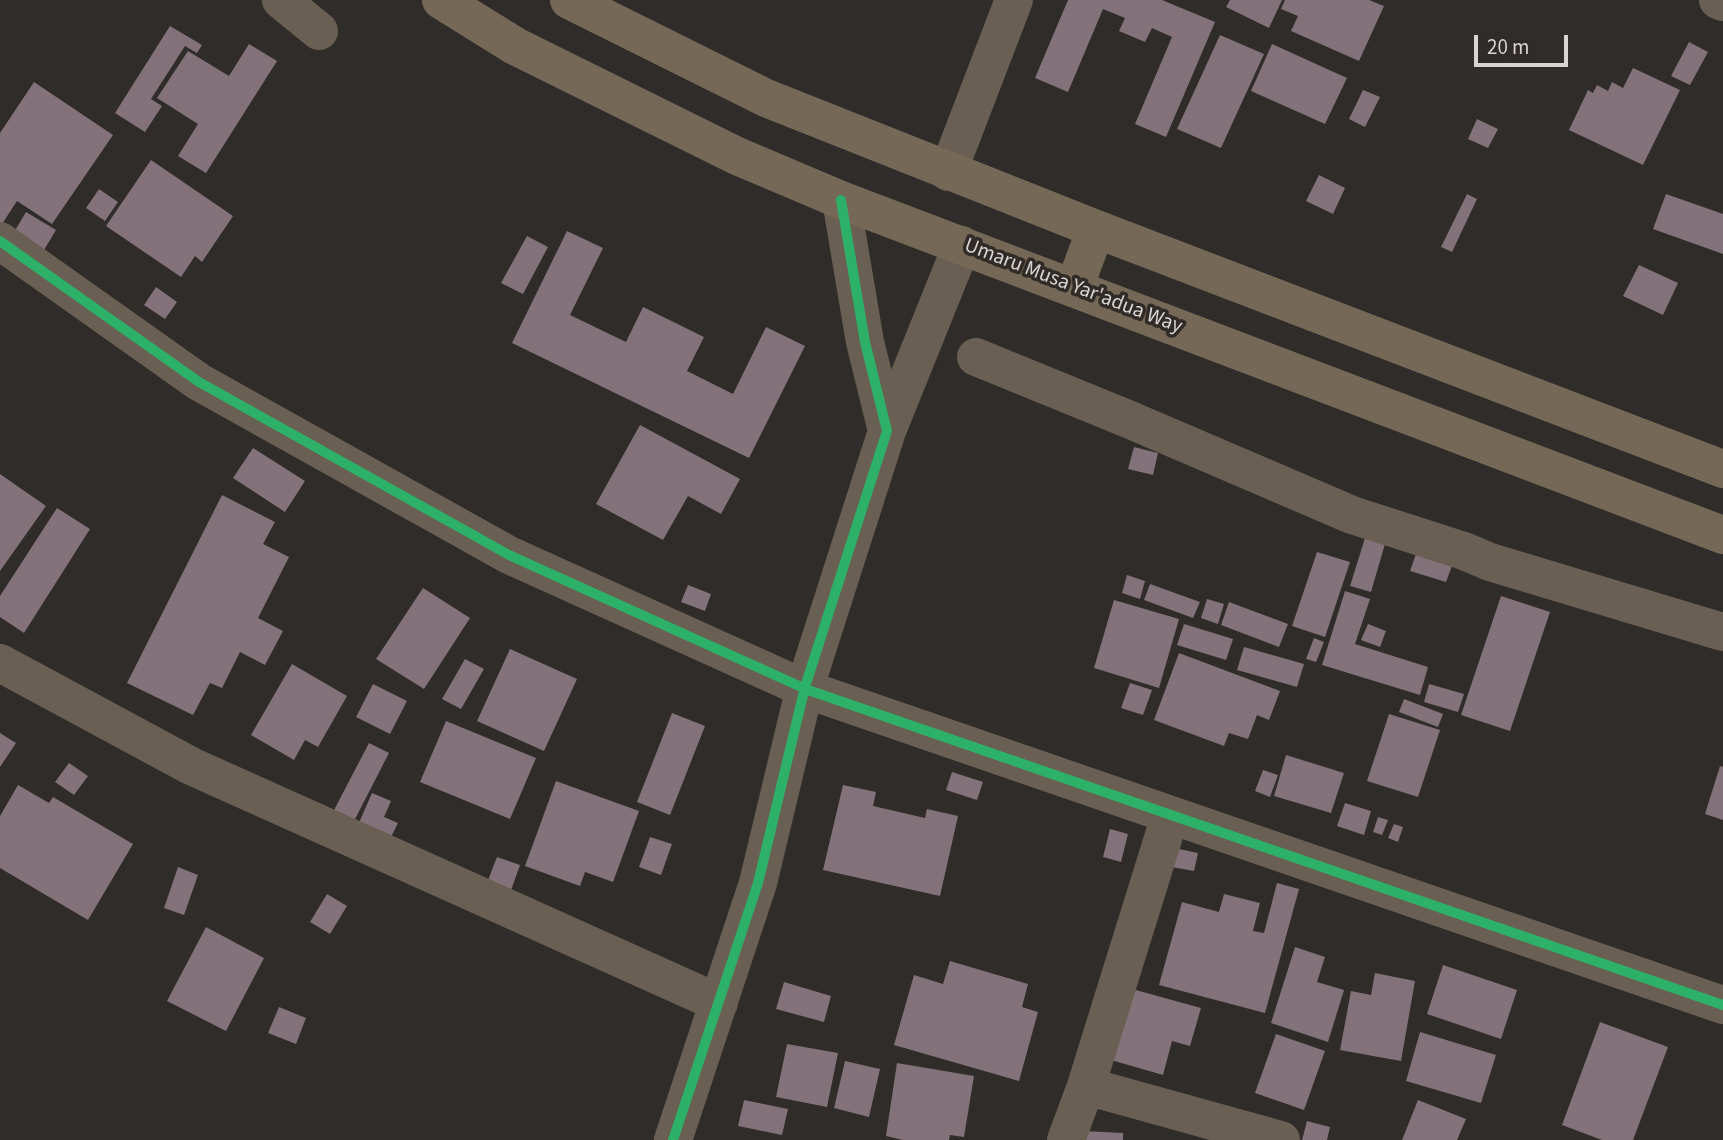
<!DOCTYPE html>
<style>
body{margin:0}
#map{position:relative;width:1723px;height:1140px;overflow:hidden;background:#2f2c2a;font-family:"Source Sans 3",sans-serif}
canvas{display:block}
.scale{position:absolute;left:1474px;top:35px;width:94px;height:32px;box-sizing:border-box;border:4px solid #d7d4d2;border-top:0;padding-left:9px;font-size:21px;line-height:24px;white-space:nowrap;color:#d7d4d2;-webkit-text-stroke:5px #312b28;paint-order:stroke}
</style>
<div id="map">
<canvas width="1723" height="1140"></canvas>
<div class="scale">20 m</div>
</div>
<script>
const c = document.querySelector('canvas').getContext('2d');
c.lineJoin = 'round';
function fillPath(path, color) {
  c.fillStyle = color;
  c.fill(path, 'evenodd');
}
function shape(rows) {
  const path = new Path2D();
  for (const r of rows) {
    path.moveTo(r[0], r[1]);
    for (let i = 2; i < r.length; i += 2) path.lineTo(r[i], r[i + 1]);
  }
  return path;
}
function strokePath(path, color, width, dash) {
  c.strokeStyle = color;
  c.lineWidth = width;
  c.lineCap = dash ? 'butt' : 'round';
  c.setLineDash(dash || []);
  c.stroke(path);
}
function drawText(font, color, halo, rows, align = 'center') {
  c.font = font + ' "Source Sans 3",sans-serif';
  c.lineWidth = 7;
  c.setLineDash([]);
  c.textBaseline = 'middle';
  c.strokeStyle = halo;
  c.fillStyle = color;
  for (const [text, x, y, turn = 0] of rows) {
    c.save();
    c.translate(x, y);
    c.rotate((+turn || 0) * Math.PI / 180);
    c.textAlign = isNaN(turn) ? turn : align;
    if (halo) c.strokeText(text, 0, 0);
    c.fillText(text, 0, 0);
    c.restore();
  }
}
const building = shape([
 [1068,0,1162,0,1215,22,1166,137,1135,124,1172,37,1152,28,1145,42,1119,31,1125,18,1103,9,1068,92,1035,78],
 [1230,0,1282,0,1269,28,1226,7],
 [1285,0,1369,0,1384,6,1359,61,1291,31,1298,16,1281,9],
 [170,26,202,45,197,53,185,46,151,99,162,106,145,132,115,113],
 [1220,35,1264,54,1221,148,1177,129],
 [1689,42,1708,52,1690,85,1671,76],
 [249,44,277,61,206,173,178,156,198,124,157,98,188,51,229,76],
 [1272,44,1347,78,1325,124,1251,91],
 [1633,68,1680,90,1643,165,1569,130,1588,90,1593,93,1597,85,1608,91,1612,82,1623,88],
 [34,82,113,135,52,224,17,201,2,224,0,222,0,133],
 [1363,90,1380,97,1365,127,1349,119],
 [1477,119,1498,129,1488,148,1468,139],
 [151,160,233,216,202,262,195,256,181,277,106,226],
 [1319,175,1345,188,1333,214,1306,201],
 [99,189,118,202,105,221,86,208],
 [1467,194,1477,199,1452,252,1441,247],
 [1666,194,1723,214,1723,254,1653,229],
 [26,212,56,230,41,255,11,237],
 [567,231,603,248,570,315,626,342,643,307,704,337,687,371,733,394,766,327,805,346,749,458,512,343],
 [527,236,548,247,523,294,501,283],
 [1639,265,1678,283,1663,315,1623,296],
 [156,287,177,302,165,319,144,305],
 [640,425,740,479,721,514,688,496,663,540,596,504],
 [1134,447,1158,453,1153,475,1128,469],
 [253,448,305,481,285,512,233,478],
 [0,474,46,506,0,571],
 [222,495,275,522,263,544,289,557,258,618,283,631,265,665,240,652,222,688,210,683,193,715,127,683],
 [57,508,90,529,24,633,0,617,0,596],
 [1365,538,1385,544,1371,592,1350,586],
 [1417,551,1453,563,1446,582,1410,571],
 [1317,552,1350,562,1325,637,1292,626],
 [1127,575,1145,581,1140,599,1122,593],
 [1150,584,1200,602,1193,618,1144,600],
 [688,585,711,594,705,611,681,602],
 [423,588,470,618,424,689,376,659],
 [1345,591,1370,599,1355,644,1428,667,1420,695,1322,665],
 [1501,596,1550,612,1510,731,1461,715],
 [1207,599,1224,604,1218,624,1201,618],
 [1114,600,1179,619,1159,688,1094,668],
 [1229,602,1288,624,1279,647,1221,625],
 [1184,624,1233,639,1226,660,1177,645],
 [1368,624,1386,631,1380,647,1361,640],
 [1314,638,1324,642,1316,662,1306,659],
 [1244,647,1304,664,1297,687,1237,670],
 [510,649,577,679,544,751,477,721],
 [1179,653,1280,691,1269,720,1257,715,1248,739,1229,733,1224,746,1154,720],
 [465,659,484,669,461,709,442,699],
 [292,664,347,696,318,747,305,740,294,760,251,735],
 [1130,683,1152,690,1143,715,1121,708],
 [373,684,407,701,390,734,356,717],
 [1429,684,1464,694,1458,712,1424,702],
 [1404,699,1443,714,1438,727,1399,712],
 [672,713,705,726,670,815,637,802],
 [1389,714,1440,730,1418,797,1367,781],
 [446,721,536,758,510,819,420,782],
 [0,733,16,743,0,767],
 [369,743,389,753,353,823,333,812],
 [1286,755,1344,773,1331,813,1274,796],
 [69,763,88,776,74,795,55,782],
 [1720,766,1723,767,1723,820,1705,814],
 [1263,770,1278,775,1270,797,1255,791],
 [952,772,983,782,977,800,946,790],
 [556,781,639,811,613,882,585,872,580,886,525,866],
 [18,785,49,803,53,797,133,844,88,920,0,868,0,816],
 [843,785,876,792,873,806,925,818,927,809,958,816,940,896,823,870],
 [372,793,391,801,384,817,398,823,390,839,358,825],
 [1345,803,1371,811,1364,835,1337,826],
 [1378,817,1388,820,1382,835,1373,832],
 [1394,824,1403,827,1398,842,1388,838],
 [1110,829,1128,834,1121,862,1103,857],
 [650,837,672,844,661,875,639,867],
 [1170,847,1198,853,1194,871,1166,866],
 [497,857,520,865,509,896,485,888],
 [178,867,198,875,184,915,164,908],
 [1277,883,1299,889,1265,1013,1159,985,1182,902,1219,912,1224,894,1260,903,1253,931,1264,933],
 [327,894,347,906,330,934,310,922],
 [206,927,264,958,226,1031,167,1001],
 [1295,947,1325,957,1317,982,1344,990,1328,1042,1271,1023],
 [950,961,1028,984,1022,1007,1038,1012,1019,1081,894,1045,914,975,943,984],
 [1443,965,1517,990,1501,1039,1427,1014],
 [1375,973,1415,981,1401,1061,1340,1050,1351,991,1371,995],
 [784,982,831,996,824,1022,776,1009],
 [1132,989,1201,1008,1190,1046,1172,1041,1163,1075,1111,1060],
 [279,1007,306,1018,296,1044,268,1033],
 [1600,1022,1668,1047,1633,1140,1602,1140,1562,1125],
 [1420,1032,1496,1055,1481,1103,1406,1081],
 [1276,1034,1325,1051,1304,1110,1255,1093],
 [787,1044,838,1053,827,1107,776,1097],
 [845,1061,880,1069,869,1117,834,1108],
 [897,1063,974,1076,964,1137,950,1135,949,1140,903,1140,886,1136],
 [744,1100,788,1109,782,1135,738,1126],
 [1418,1100,1466,1119,1457,1140,1402,1140],
 [1307,1121,1330,1127,1327,1140,1302,1140],
 [1084,1131,1123,1133,1123,1140,1084,1140]
]);
const minor = shape([
 [281,0,319,31],
 [1718,0,1723,2],
 [948,172,1014,0],
 [0,241,199,382,509,555,808,690,1723,1005],
 [976,357,1128,419,1352,515,1464,551,1490,562,1723,632],
 [887,431,962,245],
 [0,663,191,766,719,1003],
 [1086,1086,1281,1140],
 [673,1140,758,883,805,687,887,431,865,342,841,200],
 [1066,1140,1086,1086,1170,816]
]);
const major = shape([
 [441,0,515,46,737,156,841,200,1723,535],
 [569,0,766,98,1096,229,1723,469],
 [1074,288,1096,229]
]);
const cycleway = shape([
 [0,241,199,382,509,555,808,690,1723,1005],
 [673,1140,758,883,805,687,887,431,865,342,841,200]
]);
const streetNames = [
 ["Umaru Musa Yar'adua Way",1073,287,21]
];
fillPath(building, '#837279');
strokePath(minor, '#6a5f53', 38);
strokePath(major, '#756857', 38);
strokePath(cycleway, '#2db169', 10);
drawText('21px', '#d7d4d2', '#312b28', streetNames);
</script>
